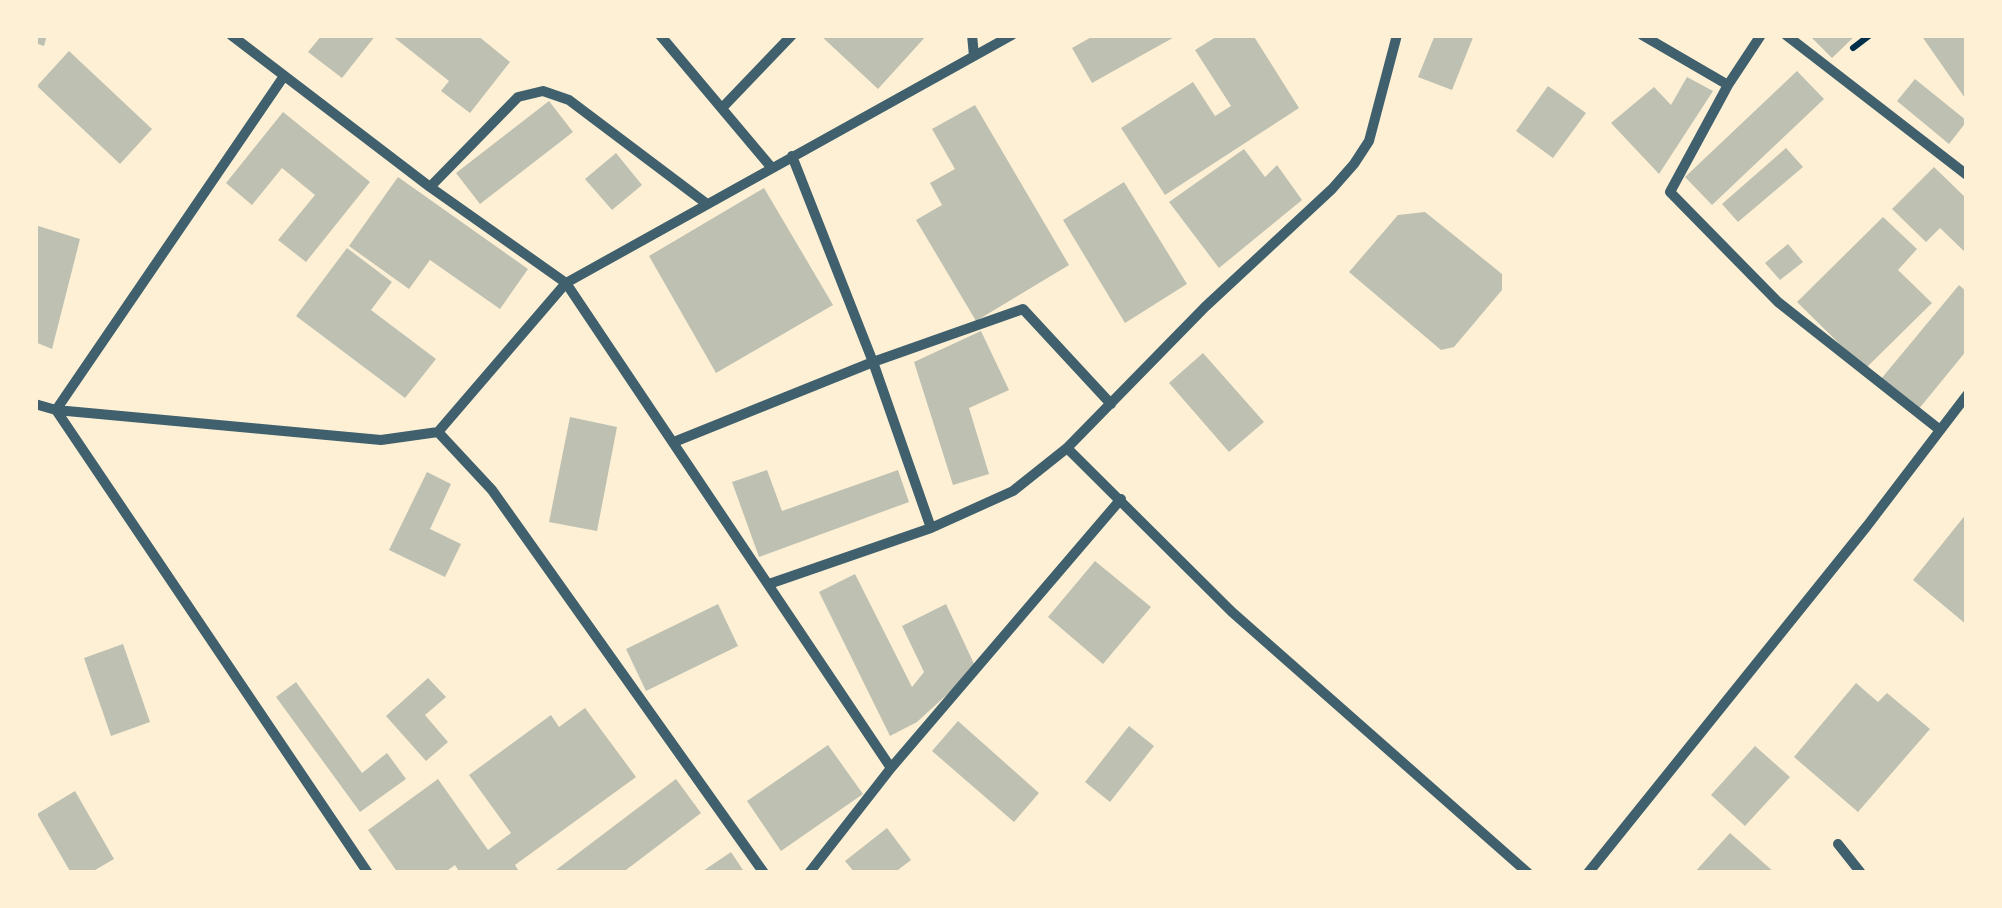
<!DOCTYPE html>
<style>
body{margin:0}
#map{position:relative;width:2002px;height:908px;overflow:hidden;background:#fdf0d5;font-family:Helvetica,sans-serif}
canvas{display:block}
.frame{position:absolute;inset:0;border:38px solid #fdf0d5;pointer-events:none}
</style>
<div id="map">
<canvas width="2002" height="908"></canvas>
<div class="frame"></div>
</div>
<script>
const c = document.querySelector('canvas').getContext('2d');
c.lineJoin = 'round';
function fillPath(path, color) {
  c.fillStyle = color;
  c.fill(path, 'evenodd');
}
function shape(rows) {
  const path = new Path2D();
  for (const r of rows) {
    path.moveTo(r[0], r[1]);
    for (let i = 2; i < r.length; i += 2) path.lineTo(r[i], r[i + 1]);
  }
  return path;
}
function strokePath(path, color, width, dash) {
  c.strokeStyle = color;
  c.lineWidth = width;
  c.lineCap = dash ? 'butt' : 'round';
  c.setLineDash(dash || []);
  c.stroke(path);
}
const building = shape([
 [35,35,47,35,44,46,35,43],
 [322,35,376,35,342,78,308,52],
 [391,35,477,35,510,62,470,113,441,91,449,81],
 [820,35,927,35,878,89],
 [1095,35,1178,35,1092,83,1072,48],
 [1219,35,1253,35,1299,108,1165,195,1121,128,1193,82,1215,116,1231,106,1195,50],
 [1435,35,1474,35,1452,90,1418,77],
 [1809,35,1856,35,1832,58],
 [1921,35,1967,35,1967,101],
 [69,51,152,129,120,164,37,86],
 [1797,71,1824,99,1712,205,1685,177],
 [1687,77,1713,91,1659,174,1611,123,1654,87,1671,105],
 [1915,79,1967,121,1949,144,1897,101],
 [1548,86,1586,113,1553,158,1516,131],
 [549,101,573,132,480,204,456,173],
 [975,105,1069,265,976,321,916,220,942,205,930,183,955,169,932,129],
 [283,112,370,182,306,262,278,240,315,195,282,168,252,205,226,183],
 [1786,148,1803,167,1738,222,1722,204],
 [1244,149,1265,177,1277,165,1302,200,1219,268,1169,202],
 [616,153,642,185,612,210,585,179],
 [1934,167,1967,199,1967,254,1940,228,1926,242,1892,209],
 [398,177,528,269,500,309,430,260,409,289,349,246],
 [1124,182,1187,284,1125,323,1063,220],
 [764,188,833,305,716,373,649,256],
 [1425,212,1502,274,1502,290,1454,347,1441,350,1349,272,1398,215],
 [1883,217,1917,249,1898,270,1932,303,1865,369,1797,302],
 [35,225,80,239,52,349,35,342],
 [1788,244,1803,262,1780,280,1765,263],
 [347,248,392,282,371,310,436,359,405,398,296,316],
 [1959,285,1967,292,1967,350,1918,410,1881,379],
 [981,331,1009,390,969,408,989,474,953,485,914,362],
 [1203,353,1264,422,1229,452,1169,383],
 [570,417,617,427,597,531,549,522],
 [767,470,782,511,898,470,909,502,759,557,732,482],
 [427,472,451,484,430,529,461,544,445,577,389,550],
 [1967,513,1967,625,1913,580],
 [1095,561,1151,607,1103,664,1048,617],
 [855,574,912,687,924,672,902,626,946,604,976,668,917,722,890,736,819,592],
 [718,604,738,646,646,691,626,649],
 [123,644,150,722,111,736,84,658],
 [428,678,446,697,425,715,448,742,426,761,386,716],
 [296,682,362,773,387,753,406,779,360,812,276,697],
 [1856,683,1878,702,1887,693,1930,729,1858,812,1794,757],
 [585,708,636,777,515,865,520,873,460,873,455,865,444,873,398,873,368,830,438,779,488,850,511,833,469,775,551,715,559,727],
 [958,721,1039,793,1014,822,932,751],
 [1129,726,1154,746,1110,802,1085,782],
 [828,745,863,794,781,851,747,801],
 [1755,746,1790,777,1745,826,1711,795],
 [676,779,701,813,626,870,629,873,552,873],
 [75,791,114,859,90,873,71,873,37,814],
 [887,828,911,860,894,873,855,873,845,861],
 [1730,833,1775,873,1694,873],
 [731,852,745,873,700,873]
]);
const path = shape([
 [1853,48,1870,35]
]);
const minor = shape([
 [231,35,430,187,566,283,891,768,809,873],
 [660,35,771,167],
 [972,35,974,56],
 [1642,35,1728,85],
 [1761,35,1728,85,1670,192,1778,302,1940,430],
 [1786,35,1967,175],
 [284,76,56,410,368,873],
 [723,107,792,35],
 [792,156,873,362,931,528],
 [430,187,518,97,543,91,569,100,707,204],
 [35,404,56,410,381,440,438,432,566,283,1012,35],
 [438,432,492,490,764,873],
 [674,442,873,362,1023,309,1111,404],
 [1067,448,1232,612,1528,873],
 [769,584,931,528,1013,491,1067,448,1205,307,1332,189,1354,164,1369,141,1397,35],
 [891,768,1121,499],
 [1838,844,1861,873],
 [1588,873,1867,526,1967,395]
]);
fillPath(building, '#bec0b2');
strokePath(path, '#003049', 6);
strokePath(minor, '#3f606c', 10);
</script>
